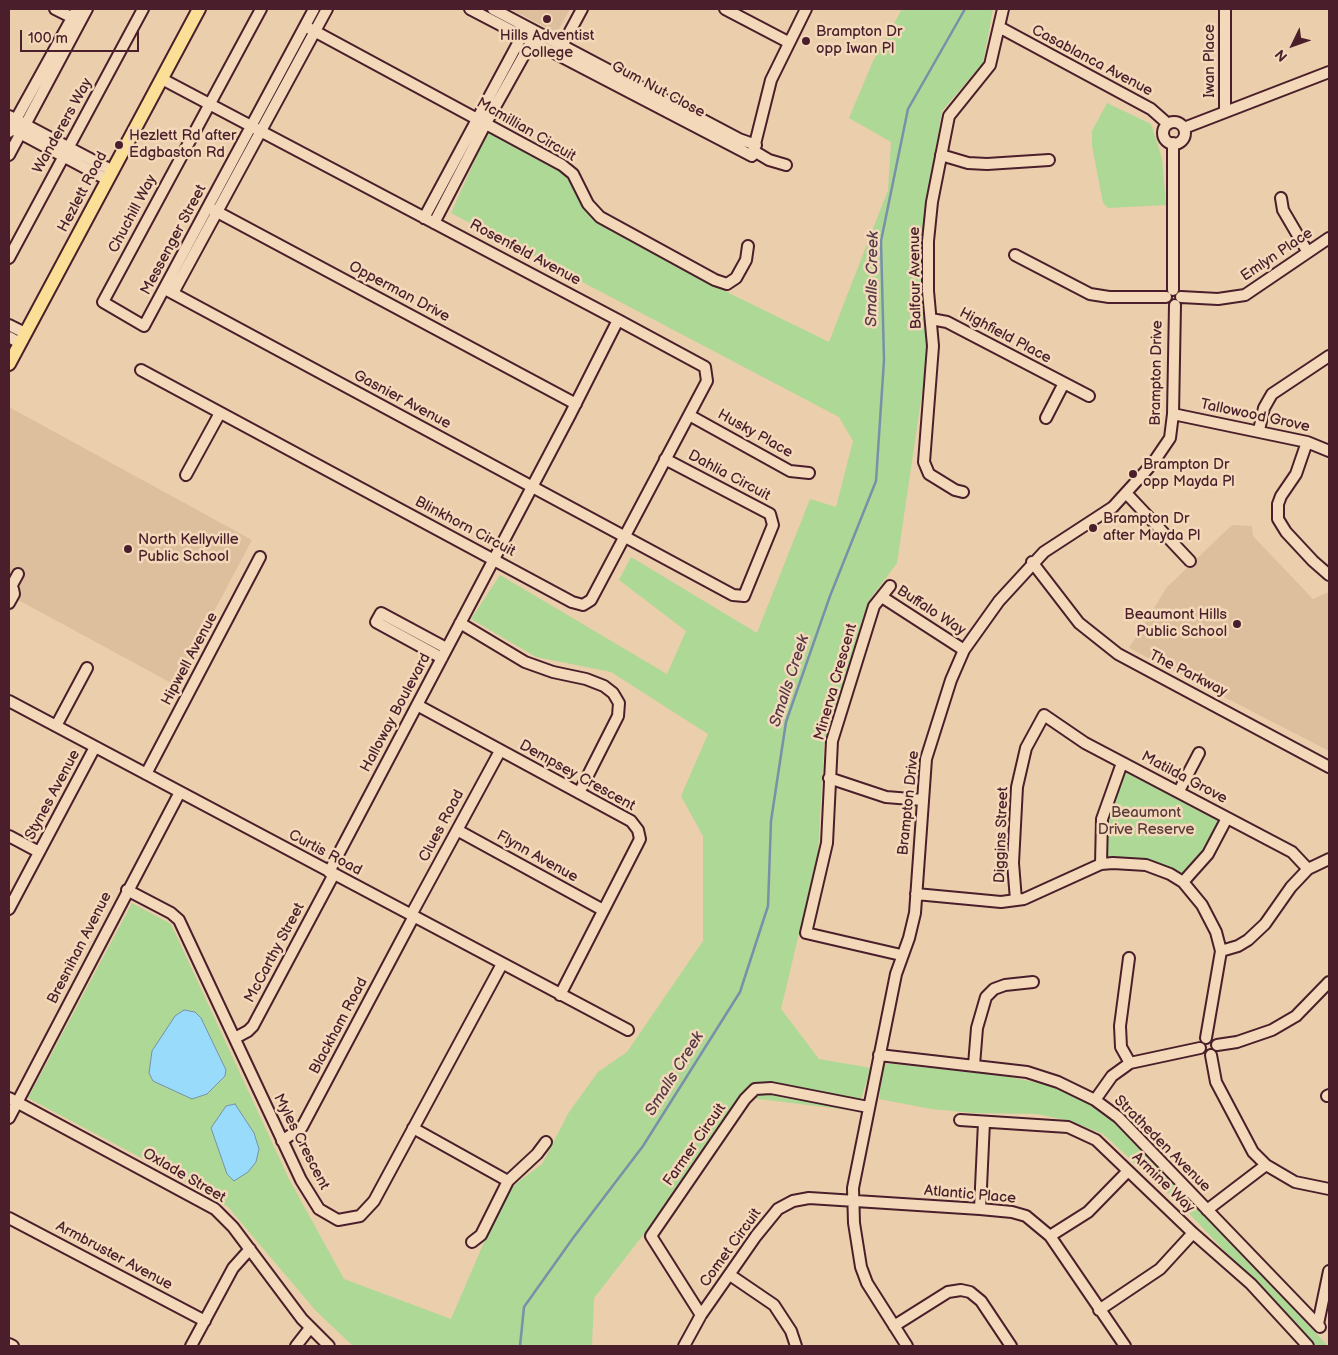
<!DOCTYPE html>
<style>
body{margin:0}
#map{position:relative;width:1338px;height:1355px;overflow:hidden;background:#ebceac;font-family:"Balsamiq Sans",sans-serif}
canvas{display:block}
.frame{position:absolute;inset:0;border:10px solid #4a1f2b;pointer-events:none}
.north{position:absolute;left:1268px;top:20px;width:50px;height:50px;-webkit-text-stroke:4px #f3d9ba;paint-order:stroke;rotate:228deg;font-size:14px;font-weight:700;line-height:20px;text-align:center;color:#4a1f2b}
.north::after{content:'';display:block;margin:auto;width:18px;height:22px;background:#4a1f2b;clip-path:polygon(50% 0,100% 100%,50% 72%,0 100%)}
.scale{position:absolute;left:20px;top:30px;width:119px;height:22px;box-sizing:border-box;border:2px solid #4a1f2b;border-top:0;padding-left:6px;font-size:15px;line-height:18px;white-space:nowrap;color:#4a1f2b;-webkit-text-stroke:4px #f3d9ba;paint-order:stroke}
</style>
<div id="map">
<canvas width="1338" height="1355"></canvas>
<div class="frame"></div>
<div class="north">N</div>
<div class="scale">100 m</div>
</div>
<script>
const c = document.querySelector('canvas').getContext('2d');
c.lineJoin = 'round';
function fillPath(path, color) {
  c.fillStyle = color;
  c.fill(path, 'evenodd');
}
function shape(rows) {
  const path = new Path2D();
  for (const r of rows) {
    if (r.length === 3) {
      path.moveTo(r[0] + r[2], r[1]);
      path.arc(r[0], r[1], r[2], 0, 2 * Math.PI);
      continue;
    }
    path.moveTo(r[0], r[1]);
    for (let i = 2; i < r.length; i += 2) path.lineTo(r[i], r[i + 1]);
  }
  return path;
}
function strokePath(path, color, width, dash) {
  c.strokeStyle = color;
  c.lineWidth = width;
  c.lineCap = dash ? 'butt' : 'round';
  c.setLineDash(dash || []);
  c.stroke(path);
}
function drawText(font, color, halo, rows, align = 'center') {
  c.font = font + ' "Balsamiq Sans",sans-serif';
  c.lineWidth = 5;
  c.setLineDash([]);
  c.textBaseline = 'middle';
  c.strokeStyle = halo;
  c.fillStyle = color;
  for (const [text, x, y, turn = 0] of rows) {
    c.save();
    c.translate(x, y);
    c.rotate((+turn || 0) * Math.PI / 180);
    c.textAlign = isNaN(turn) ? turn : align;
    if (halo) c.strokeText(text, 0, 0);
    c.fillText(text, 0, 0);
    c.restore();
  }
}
const built = shape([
 [510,9,570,9,559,29,553,31],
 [9,407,252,540,175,685,9,595],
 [1232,525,1252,526,1253,536,1313,599,1329,592,1329,751,1129,648,1167,587]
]);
const green = shape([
 [902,9,993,9,983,63,942,111,922,235,928,353,897,563,868,602,824,745,818,854,781,1009,819,1059,871,1068,857,1111,750,1098,594,1298,592,1346,353,1346,316,1311,228,1207,181,1179,28,1098,132,903,171,924,289,1179,344,1279,451,1319,506,1191,542,1164,569,1112,598,1072,627,1052,703,941,703,836,681,796,708,734,611,672,536,657,471,619,500,575,667,674,686,631,619,580,631,557,757,633,810,499,836,507,853,441,839,417,451,213,488,131,565,173,584,208,731,294,829,342,888,190,891,142,849,118,873,61],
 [1107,103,1151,124,1162,158,1166,205,1108,208,1103,203,1092,146,1092,131],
 [1129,771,1222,818,1212,841,1185,874,1181,875,1136,858,1106,859,1102,851,1104,824,1123,772],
 [883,1063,999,1075,1049,1085,1073,1094,1098,1108,1130,1134,1328,1346,1314,1346,1185,1209,1103,1134,1070,1121,1037,1114,974,1113,931,1109,879,1099]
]);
const water = shape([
 [184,1010,195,1012,201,1018,226,1070,225,1076,207,1094,192,1099,153,1081,149,1073,152,1051,175,1016,184,1010],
 [235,1104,254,1133,259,1149,256,1162,248,1172,234,1181,227,1174,211,1128,226,1106,235,1104]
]);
const stream = shape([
 [520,1346,524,1307,573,1238,643,1146,740,992,768,906,771,821,786,722,830,596,876,481,884,360,881,241,908,109,965,9]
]);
const minor = shape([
 [55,9,79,21],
 [261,9,103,302,144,326,314,9],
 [470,9,752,156,771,80,806,9],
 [493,9,739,139,756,145],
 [725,9,788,42],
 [1225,9,1225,112],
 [305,26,562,165,573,174,588,204,600,217,715,280,727,284,736,278,746,260,748,246],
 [999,27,1151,109,1168,124],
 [560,50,582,9],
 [162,79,618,320,570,415,329,872],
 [9,116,113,171],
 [1174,133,11],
 [1184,128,1329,72],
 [16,131,108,180],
 [9,132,77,9],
 [754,151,769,160,786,165],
 [9,155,87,9],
 [941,155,968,163,987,164,1049,160],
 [1281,198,1283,210,1307,251],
 [208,207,576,404],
 [424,218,524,32],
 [434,223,486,123,534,37],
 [1015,255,1090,294,1109,297,1166,297],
 [9,258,143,9],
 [165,289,733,595,744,596,773,525,770,514,665,459],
 [1173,290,1173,143],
 [173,293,327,9],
 [1181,297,1218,299,1245,295,1329,238],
 [931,319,947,322,1089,396],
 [9,325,25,333],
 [9,337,20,343],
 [141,370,572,602,583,605,591,600,707,381,705,367,618,320],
 [1173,414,1307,442,1329,451],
 [689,415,790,471,809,473],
 [1046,418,1064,383],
 [1259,430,1264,408,1272,394,1329,356],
 [1307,442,1296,474,1281,496,1278,504,1278,519,1286,532,1313,561,1329,575],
 [186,475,220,413],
 [963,492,955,490,929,474,924,462,933,346,928,291,928,241,932,202,949,116,990,65,1003,9],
 [1126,493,1190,561],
 [1032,562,1079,623,1118,654,1329,767],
 [890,586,874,606,832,741,827,843,806,933,901,955],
 [9,587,13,589,14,594,9,603],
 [11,587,18,574],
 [882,597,964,650],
 [460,623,525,662,553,672,586,679,604,686,613,693,619,703,618,716,579,793],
 [442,658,376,622,381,613,446,648],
 [9,701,628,1030],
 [417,705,631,821,638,830,640,839,637,845,560,995],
 [56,726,87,668],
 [146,774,260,557],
 [829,778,886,797,923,800],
 [1179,791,1199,753],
 [457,830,603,910],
 [9,836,39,852],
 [1101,864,1102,819,1122,763],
 [1183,882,1208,854,1227,818],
 [127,890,171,913,179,920,301,1180,319,1209,338,1220,360,1216,374,1201,502,964],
 [916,894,1001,902,1024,899,1101,864,1113,863,1146,865,1170,874,1183,882,1202,905,1216,932,1221,951,1206,1038],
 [1016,900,1013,863,1017,787,1026,748,1044,715,1085,743,1292,852,1308,869],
 [9,909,95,747],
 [411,915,500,751],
 [1221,951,1238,946,1248,940,1265,924,1291,887,1308,869,1329,859],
 [1129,958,1120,1026,1121,1047,1130,1063],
 [235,1038,248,1031,253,1026,334,874],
 [1217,1045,1237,1042,1272,1030,1296,1016,1329,982],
 [879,1055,1027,1072,1058,1082,1095,1100,1118,1117,1320,1327],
 [1211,1055,1216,1082,1253,1152,1266,1165,1295,1182,1329,1189],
 [974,1065,977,1028,986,997,994,989,1005,985,1033,982],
 [1327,1096,1329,1095],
 [9,1098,215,1209,233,1227,302,1319,329,1346],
 [1095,1100,1112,1076,1130,1063,1200,1048],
 [9,1118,180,792],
 [960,1120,1068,1127,1096,1140,1193,1233,1251,1284,1308,1346],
 [413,1128,508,1181],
 [282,1141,302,1127,414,916],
 [980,1209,984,1122],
 [1207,1210,1266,1165],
 [9,1218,205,1321],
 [1050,1236,1088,1212,1128,1171],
 [472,1242,481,1235,508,1181,537,1154,546,1142],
 [730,1275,774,1305,791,1331,796,1346],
 [1099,1310,1160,1269,1193,1233],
 [701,1315,651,1236,745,1099,755,1089,771,1088,868,1107],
 [1318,1324,1329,1271],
 [894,1326,948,1292,961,1290,970,1292,981,1301,1011,1346],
 [9,1344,13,1346],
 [191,1346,233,1268,250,1249],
 [296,1346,310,1328],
 [684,1346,701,1315,756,1236,778,1209,793,1201,809,1198,980,1209,1012,1212,1026,1216,1050,1236,1125,1346],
 [907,1346,867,1283,861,1267,854,1223,853,1188,896,974,909,938,915,913,926,759,951,680,964,650,999,601,1044,552,1113,507,1153,463,1170,438,1173,414,1175,305]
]);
const major = shape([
 [9,364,199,9]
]);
const markers = [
 [547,19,5,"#4a1f2b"],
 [806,41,5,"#4a1f2b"],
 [119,145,5,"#4a1f2b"],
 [1133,474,5,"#4a1f2b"],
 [1093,528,5,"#4a1f2b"],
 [128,549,5,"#4a1f2b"],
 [1237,624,5,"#4a1f2b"]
];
const poiNames = [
 ["Brampton Dr",816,32],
 ["opp Iwan Pl",816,49],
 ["Hills Adventist",547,36,"center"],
 ["College",547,53,"center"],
 ["Hezlett Rd after",129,136],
 ["Edgbaston Rd",129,153],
 ["Brampton Dr",1143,465],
 ["opp Mayda Pl",1143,482],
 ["Brampton Dr",1103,519],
 ["after Mayda Pl",1103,536],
 ["North Kellyville",138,540],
 ["Public School",138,557],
 ["Beaumont Hills",1227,615,"right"],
 ["Public School",1227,632,"right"]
];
const streetNames = [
 ["Casablanca Avenue",1092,61,28],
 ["Iwan Place",1210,61,-90],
 ["Gum Nut Close",658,90,28],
 ["Wanderers Way",63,126,-61],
 ["Mcmillian Circuit",526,130,30],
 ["Hezlett Road",83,192,-62],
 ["Chuchill Way",133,214,-62],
 ["Messenger Street",174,240,-62],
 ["Rosenfeld Avenue",525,253,28],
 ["Emlyn Place",1277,255,-34],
 ["Balfour Avenue",916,278,-91],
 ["Opperman Drive",399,292,28],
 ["Highfield Place",1005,336,28],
 ["Brampton Drive",1157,373,-89],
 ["Gasnier Avenue",402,400,28],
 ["Tallowood Grove",1255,416,12],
 ["Husky Place",755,434,29],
 ["Dahlia Circuit",729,476,28],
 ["Blinkhorn Circuit",465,527,28],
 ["Buffalo Way",931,611,33],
 ["Hipwell Avenue",190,659,-62],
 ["The Parkway",1188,674,27],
 ["Minerva Crescent",836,682,-74],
 ["Halloway Boulevard",396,713,-62],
 ["Dempsey Crescent",577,776,29],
 ["Matilda Grove",1184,778,28],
 ["Stynes Avenue",53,795,-62],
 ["Brampton Drive",909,803,-84],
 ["Clues Road",442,826,-62],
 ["Diggins Street",1002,835,-88],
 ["Curtis Road",325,853,28],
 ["Flynn Avenue",537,857,29],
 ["Bresnihan Avenue",80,948,-63],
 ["McCarthy Street",275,953,-62],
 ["Blackham Road",339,1026,-62],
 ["Myles Crescent",301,1142,63],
 ["Stratheden Avenue",1162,1144,45],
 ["Farmer Circuit",695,1145,-55],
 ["Oxlade Street",184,1176,30],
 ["Armine Way",1163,1183,44],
 ["Atlantic Place",970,1195,5],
 ["Comet Circuit",731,1248,-54],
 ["Armbruster Avenue",114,1256,28]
];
const parkNames = [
 ["Beaumont",1146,813],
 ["Drive Reserve",1146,830]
];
const waterNames = [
 ["Smalls Creek",873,279,-89],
 ["Smalls Creek",790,681,-72],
 ["Smalls Creek",675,1074,-58]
];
fillPath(built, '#debf9d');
fillPath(green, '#aed896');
fillPath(water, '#99dbfb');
strokePath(water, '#7990a8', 1);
strokePath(stream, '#7990a8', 2.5);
strokePath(minor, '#4a1f2b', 14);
strokePath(major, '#4a1f2b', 16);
strokePath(minor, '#f3d9ba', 10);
strokePath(major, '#fbdf96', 12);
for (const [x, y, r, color] of markers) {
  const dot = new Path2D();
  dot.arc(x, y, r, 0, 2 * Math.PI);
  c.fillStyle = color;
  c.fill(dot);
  strokePath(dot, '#f3d9ba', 2);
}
drawText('15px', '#4a1f2b', '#f3d9ba', poiNames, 'left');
drawText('15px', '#4a1f2b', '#f3d9ba', streetNames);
drawText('15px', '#593b3b', '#f3d9ba', parkNames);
drawText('italic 16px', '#563b4a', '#f3d9ba', waterNames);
</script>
